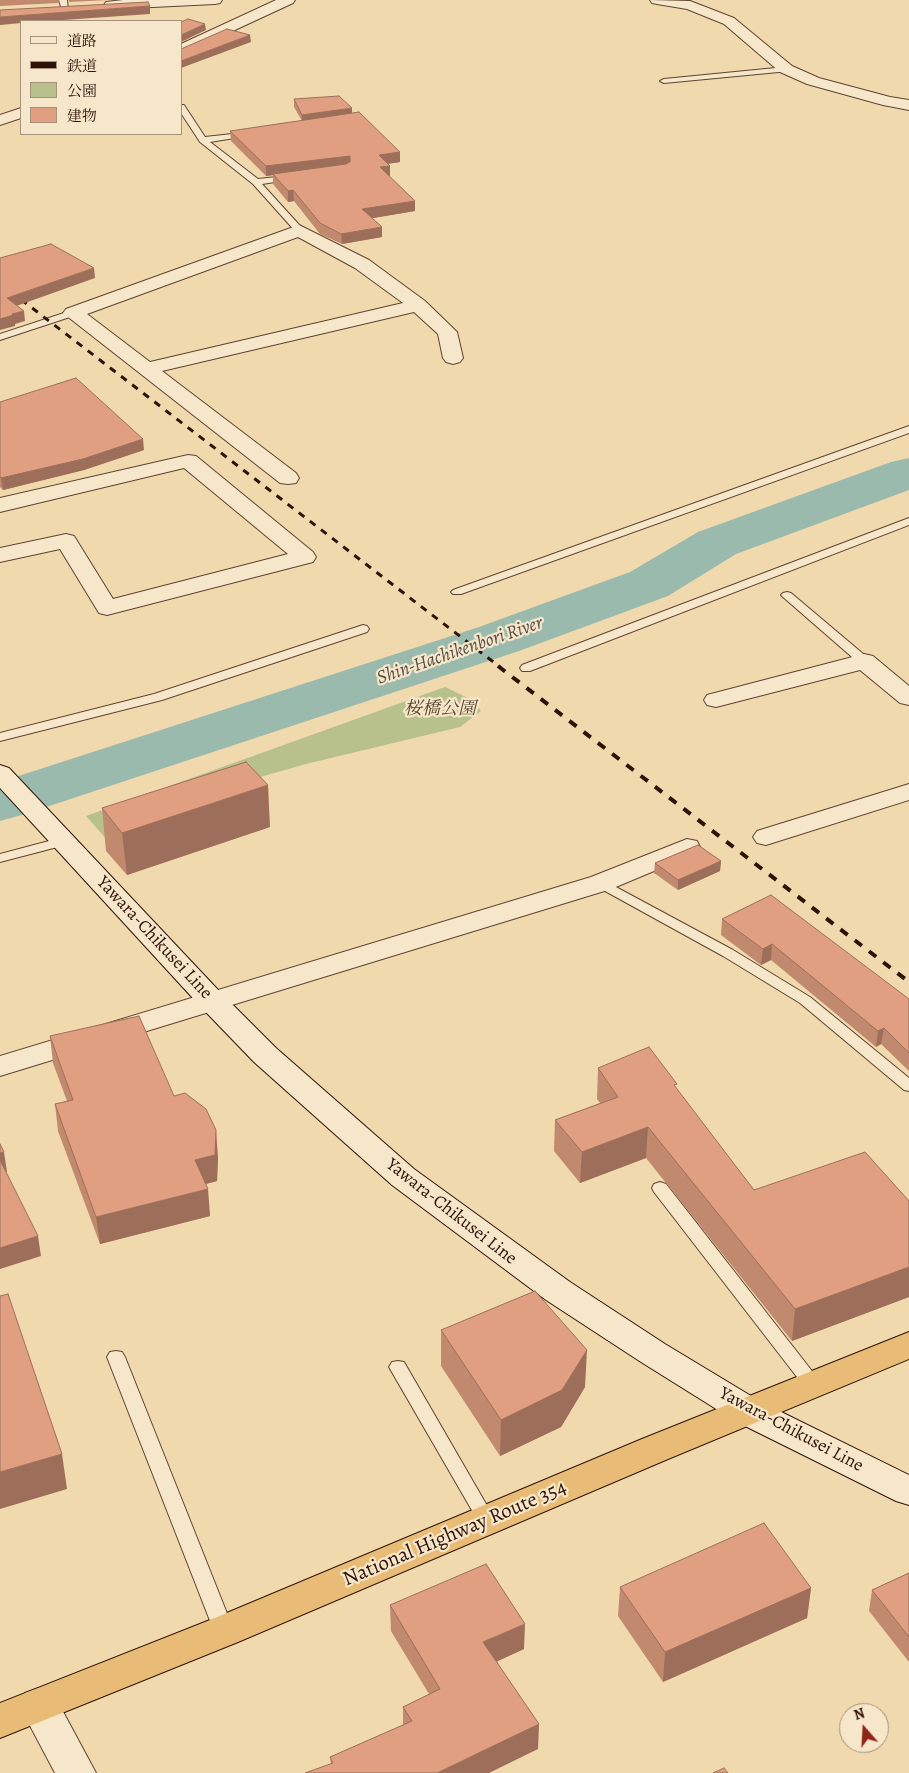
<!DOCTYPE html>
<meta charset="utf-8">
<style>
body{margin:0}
#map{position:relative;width:909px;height:1773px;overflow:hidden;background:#f1d9ae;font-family:Alegreya,"Noto Serif JP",serif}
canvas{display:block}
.legend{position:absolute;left:20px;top:20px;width:162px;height:115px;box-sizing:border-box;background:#f6e6ca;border:1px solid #a6917c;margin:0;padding:6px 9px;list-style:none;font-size:15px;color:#2d1207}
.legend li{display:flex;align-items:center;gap:10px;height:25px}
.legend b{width:25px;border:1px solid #a6917c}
.north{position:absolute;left:839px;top:1703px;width:50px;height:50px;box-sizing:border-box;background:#f6e6ca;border:1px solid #a6917c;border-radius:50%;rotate:341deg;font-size:14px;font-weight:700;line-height:20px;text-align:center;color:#2d1207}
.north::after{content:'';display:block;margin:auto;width:18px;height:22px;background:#8f2418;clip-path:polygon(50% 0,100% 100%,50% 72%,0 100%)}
</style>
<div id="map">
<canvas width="909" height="1773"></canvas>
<ul class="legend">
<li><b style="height:6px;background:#f6e6ca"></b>道路</li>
<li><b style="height:6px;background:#2d1207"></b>鉄道</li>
<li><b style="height:14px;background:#b8c08c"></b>公園</li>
<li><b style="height:14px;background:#e09f80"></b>建物</li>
</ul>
<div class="north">N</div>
</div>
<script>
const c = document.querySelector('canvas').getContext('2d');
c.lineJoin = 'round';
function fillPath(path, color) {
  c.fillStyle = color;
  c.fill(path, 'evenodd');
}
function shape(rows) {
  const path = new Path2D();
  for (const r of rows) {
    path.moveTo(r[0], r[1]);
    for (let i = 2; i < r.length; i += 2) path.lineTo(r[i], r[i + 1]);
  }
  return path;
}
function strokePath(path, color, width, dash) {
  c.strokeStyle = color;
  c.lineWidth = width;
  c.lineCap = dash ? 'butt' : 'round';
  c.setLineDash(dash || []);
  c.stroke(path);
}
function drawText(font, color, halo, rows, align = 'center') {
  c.font = font + ' Alegreya,"Noto Serif JP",serif';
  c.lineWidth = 4.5;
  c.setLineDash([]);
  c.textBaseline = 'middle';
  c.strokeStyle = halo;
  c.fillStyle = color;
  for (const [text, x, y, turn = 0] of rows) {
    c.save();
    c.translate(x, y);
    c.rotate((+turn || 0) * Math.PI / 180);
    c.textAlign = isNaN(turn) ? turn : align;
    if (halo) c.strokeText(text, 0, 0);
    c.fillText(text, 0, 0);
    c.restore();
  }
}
const green = shape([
 [445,687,470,699,481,711,460,727,306,764,225,787,109,842,86,816]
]);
const river = shape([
 [909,458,909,490,736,554,668,596,519,651,22,815,0,821,0,782,479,627,630,572,698,532,891,462,909,458]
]);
const service = shape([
 [59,0,67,0,68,10,62,10,59,0],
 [786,67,790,69,789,71,664,83,660,81,664,79,786,67],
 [181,105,184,105,205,137,250,132,250,136,247,136,210,142,258,179,295,175,295,179,262,184,302,228,302,232,296,232,253,184,200,142,181,113,181,105],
 [73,310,78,313,76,315,0,340,0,334,73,310],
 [909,426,909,433,461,594,453,594,451,592,453,590,909,426],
 [909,518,909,525,530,671,522,671,520,668,522,665,909,518],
 [787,592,791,593,868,658,870,661,868,664,860,664,783,597,781,595,783,593,787,592],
 [363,625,367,626,369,629,367,632,162,700,0,741,0,733,154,694,363,625],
 [64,837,71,841,69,844,0,862,0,854,64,837],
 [601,879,733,950,810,997,909,1078,909,1091,904,1090,800,1003,723,956,596,886,594,883,601,879],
 [660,1182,666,1184,819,1380,822,1385,819,1390,813,1392,807,1390,654,1192,652,1188,654,1184,660,1182],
 [116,1351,122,1352,125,1357,234,1631,231,1637,224,1639,217,1637,214,1631,107,1357,110,1352,116,1351],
 [398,1361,404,1362,493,1516,496,1521,493,1526,487,1528,481,1526,389,1367,392,1362,398,1361]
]);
const minor = shape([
 [222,0,220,3,215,4,111,9,106,8,104,5,106,2,123,0,222,0],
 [276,0,295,0,293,3,181,55,181,44,276,0],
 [650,0,690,1,734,18,792,66,819,78,890,97,909,100,909,110,883,105,807,84,780,72,724,24,687,9,657,4,652,3,650,0],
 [21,108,21,118,0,125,0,115,21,108],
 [299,225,369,260,425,301,457,332,463,358,460,362,453,364,446,362,443,358,438,334,414,312,162,371,296,473,299,478,296,483,288,484,280,483,63,313,66,309,299,225],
 [298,237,355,268,403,303,150,362,87,314,298,237],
 [188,455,196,456,313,552,316,557,313,562,107,615,99,613,60,549,0,562,0,548,66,534,74,536,113,599,288,554,184,468,0,512,0,498,188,455],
 [864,654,873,656,909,686,909,705,900,703,860,670,716,707,707,705,704,700,707,695,864,654],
 [909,784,909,800,766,845,757,843,753,837,757,831,909,784],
 [687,839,697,841,700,847,697,853,611,889,0,1076,0,1056,591,877,687,839]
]);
const tertiary = shape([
 [39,1688,53,1693,96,1773,55,1773,19,1705,25,1693,39,1688]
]);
const secondary = shape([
 [0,765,9,768,221,993,276,1048,414,1169,570,1282,665,1344,761,1402,909,1475,909,1505,896,1501,737,1422,641,1362,546,1300,392,1185,254,1062,201,1007,0,788,0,765]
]);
const trunk = shape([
 [909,1332,909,1359,668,1459,238,1642,0,1738,0,1703,210,1620,642,1439,909,1332]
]);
const railFar2 = shape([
 [0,283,12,292]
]);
const railFar1 = shape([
 [10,291,500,667]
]);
const rail = shape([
 [498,666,909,982]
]);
const wall = shape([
 [0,0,59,0,58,3,0,6],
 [69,0,109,0,69,2],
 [294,99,352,113,400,152,400,162,388,164,390,176,389,176,415,201,415,211,372,218,382,227,382,237,342,244,320,234,294,201,288,202,273,184,273,175,266,176,231,141,230,131,302,121,294,107],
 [0,402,144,450,84,470,3,490,0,487],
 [102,808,270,827,127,875,106,851],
 [721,861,720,871,678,890,654,873,655,863],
 [722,919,909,999,909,1071,881,1044,876,1047,771,960,761,965,721,935],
 [50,1036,174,1096,218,1157,217,1181,206,1184,210,1216,100,1244,58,1131,55,1104,67,1101,53,1063],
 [598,1068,676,1088,754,1190,909,1201,909,1297,792,1341,646,1158,580,1183,554,1151,555,1120,600,1103,597,1099],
 [441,1330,585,1387,561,1427,500,1456,441,1366],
 [909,1573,909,1662,869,1611,872,1590],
 [620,1587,811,1588,807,1618,663,1682,618,1616],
 [390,1605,524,1649,497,1661,538,1749,331,1764,330,1757,403,1725,403,1707,429,1694,391,1631]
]);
const shadedWall = shape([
 [150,6,150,14,49,21,21,21,21,23,0,25,0,17],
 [205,24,206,30,181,42,181,35],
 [250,35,251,42,181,68,181,61],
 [352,108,352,115,302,122,302,115],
 [400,152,400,162,379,165,379,155],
 [350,156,350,166,266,176,266,166],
 [390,166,390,176,380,178,380,167],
 [293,190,294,201,288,202,288,191],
 [415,201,415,211,362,220,362,209],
 [382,227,382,237,342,244,341,234],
 [94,268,95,278,8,309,7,298],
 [24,311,25,321,15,324,15,326,0,330,0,319,12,314],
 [143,439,144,450,84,470,3,490,1,478],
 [268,785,270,827,127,875,122,833],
 [721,861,720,871,678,890,678,880],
 [772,944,771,960,761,965,763,949],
 [884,1028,881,1044,876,1047,878,1031],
 [648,1127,646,1158,580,1183,582,1152],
 [216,1130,218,1157,217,1181,198,1186,195,1160],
 [4,1152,7,1172,0,1174,0,1153],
 [208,1189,210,1216,100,1244,96,1217],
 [38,1236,41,1256,0,1269,0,1248],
 [909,1267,909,1297,792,1341,795,1309],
 [587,1350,585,1387,561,1427,500,1456,501,1420],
 [62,1454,67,1489,0,1509,0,1472],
 [811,1588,807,1618,663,1682,665,1652],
 [525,1624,524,1649,483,1668,483,1642],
 [539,1724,538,1749,489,1773,437,1773]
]);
const building = shape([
 [148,2,150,6,0,17,0,10,148,2],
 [188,19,205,24,181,35,181,22,188,19],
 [227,29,250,35,181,61,181,49,227,29],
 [339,96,352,108,302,115,294,99,339,96],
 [359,112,400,152,379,155,390,166,380,167,415,201,362,209,382,227,341,234,320,223,293,190,288,191,273,174,346,164,350,162,350,156,266,166,230,131,359,112],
 [51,244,94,268,7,298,24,311,12,314,14,315,0,319,0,258,51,244],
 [76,378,143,439,83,459,1,478,0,477,0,402,76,378],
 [246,762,268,785,122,833,102,808,246,762],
 [698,845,721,861,678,880,655,863,698,845],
 [771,895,909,999,909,1053,884,1028,878,1031,772,944,763,949,722,919,771,895],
 [139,1016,174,1096,185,1093,206,1109,216,1130,215,1155,195,1160,208,1189,96,1217,55,1104,73,1100,50,1036,139,1016],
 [649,1047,677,1084,674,1085,754,1190,865,1152,909,1201,909,1267,795,1309,648,1127,582,1152,555,1120,618,1097,598,1068,649,1047],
 [0,1144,4,1152,0,1153,0,1144],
 [0,1160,38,1236,0,1248,0,1160],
 [535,1291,587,1350,562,1390,501,1420,441,1330,535,1291],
 [8,1294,62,1454,0,1472,0,1296,8,1294],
 [764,1523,811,1588,665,1652,620,1587,764,1523],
 [486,1564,525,1624,483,1642,539,1724,437,1773,305,1773,333,1763,330,1757,412,1721,403,1707,440,1689,390,1605,486,1564],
 [909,1573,909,1637,872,1590,909,1573],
 [724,1768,728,1773,713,1773,724,1768]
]);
const parkNames = [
 ["桜橋公園",440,710]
];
const streetNames = [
 ["Yawara-Chikusei Line",154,938,47],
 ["Yawara-Chikusei Line",451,1212,38],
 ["Yawara-Chikusei Line",791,1430,28]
];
const waterNames = [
 ["Shin-Hachikenbori River",460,651,-19]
];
const nearStreetnames = [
 ["National Highway Route 354",455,1534,-23]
];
fillPath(green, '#b8c08c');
fillPath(river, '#9bbaae');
strokePath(service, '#5e4431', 2);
strokePath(minor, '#5e4431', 2);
strokePath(tertiary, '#5e4431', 2);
strokePath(secondary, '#2d1207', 2);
strokePath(trunk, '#2d1207', 2);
fillPath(service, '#f6e6ca');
fillPath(minor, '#f6e6ca');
fillPath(tertiary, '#f6e6ca');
fillPath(secondary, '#f6e6ca');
fillPath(trunk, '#e8bc77');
strokePath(railFar2, '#2d1207', 2.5, [5, 5]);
strokePath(railFar1, '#2d1207', 3, [7, 7]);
strokePath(rail, '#2d1207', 4, [9, 9]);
fillPath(wall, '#c1896e');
fillPath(shadedWall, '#9d6f5a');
fillPath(building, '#e09f80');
strokePath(building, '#9d6f5a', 1);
drawText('italic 18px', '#57462f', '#f6e6ca', parkNames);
drawText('18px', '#2d1207', '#f6e6ca', streetNames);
drawText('italic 19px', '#544d41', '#f6e6ca', waterNames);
drawText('21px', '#2d1207', '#f6e6ca', nearStreetnames);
</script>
